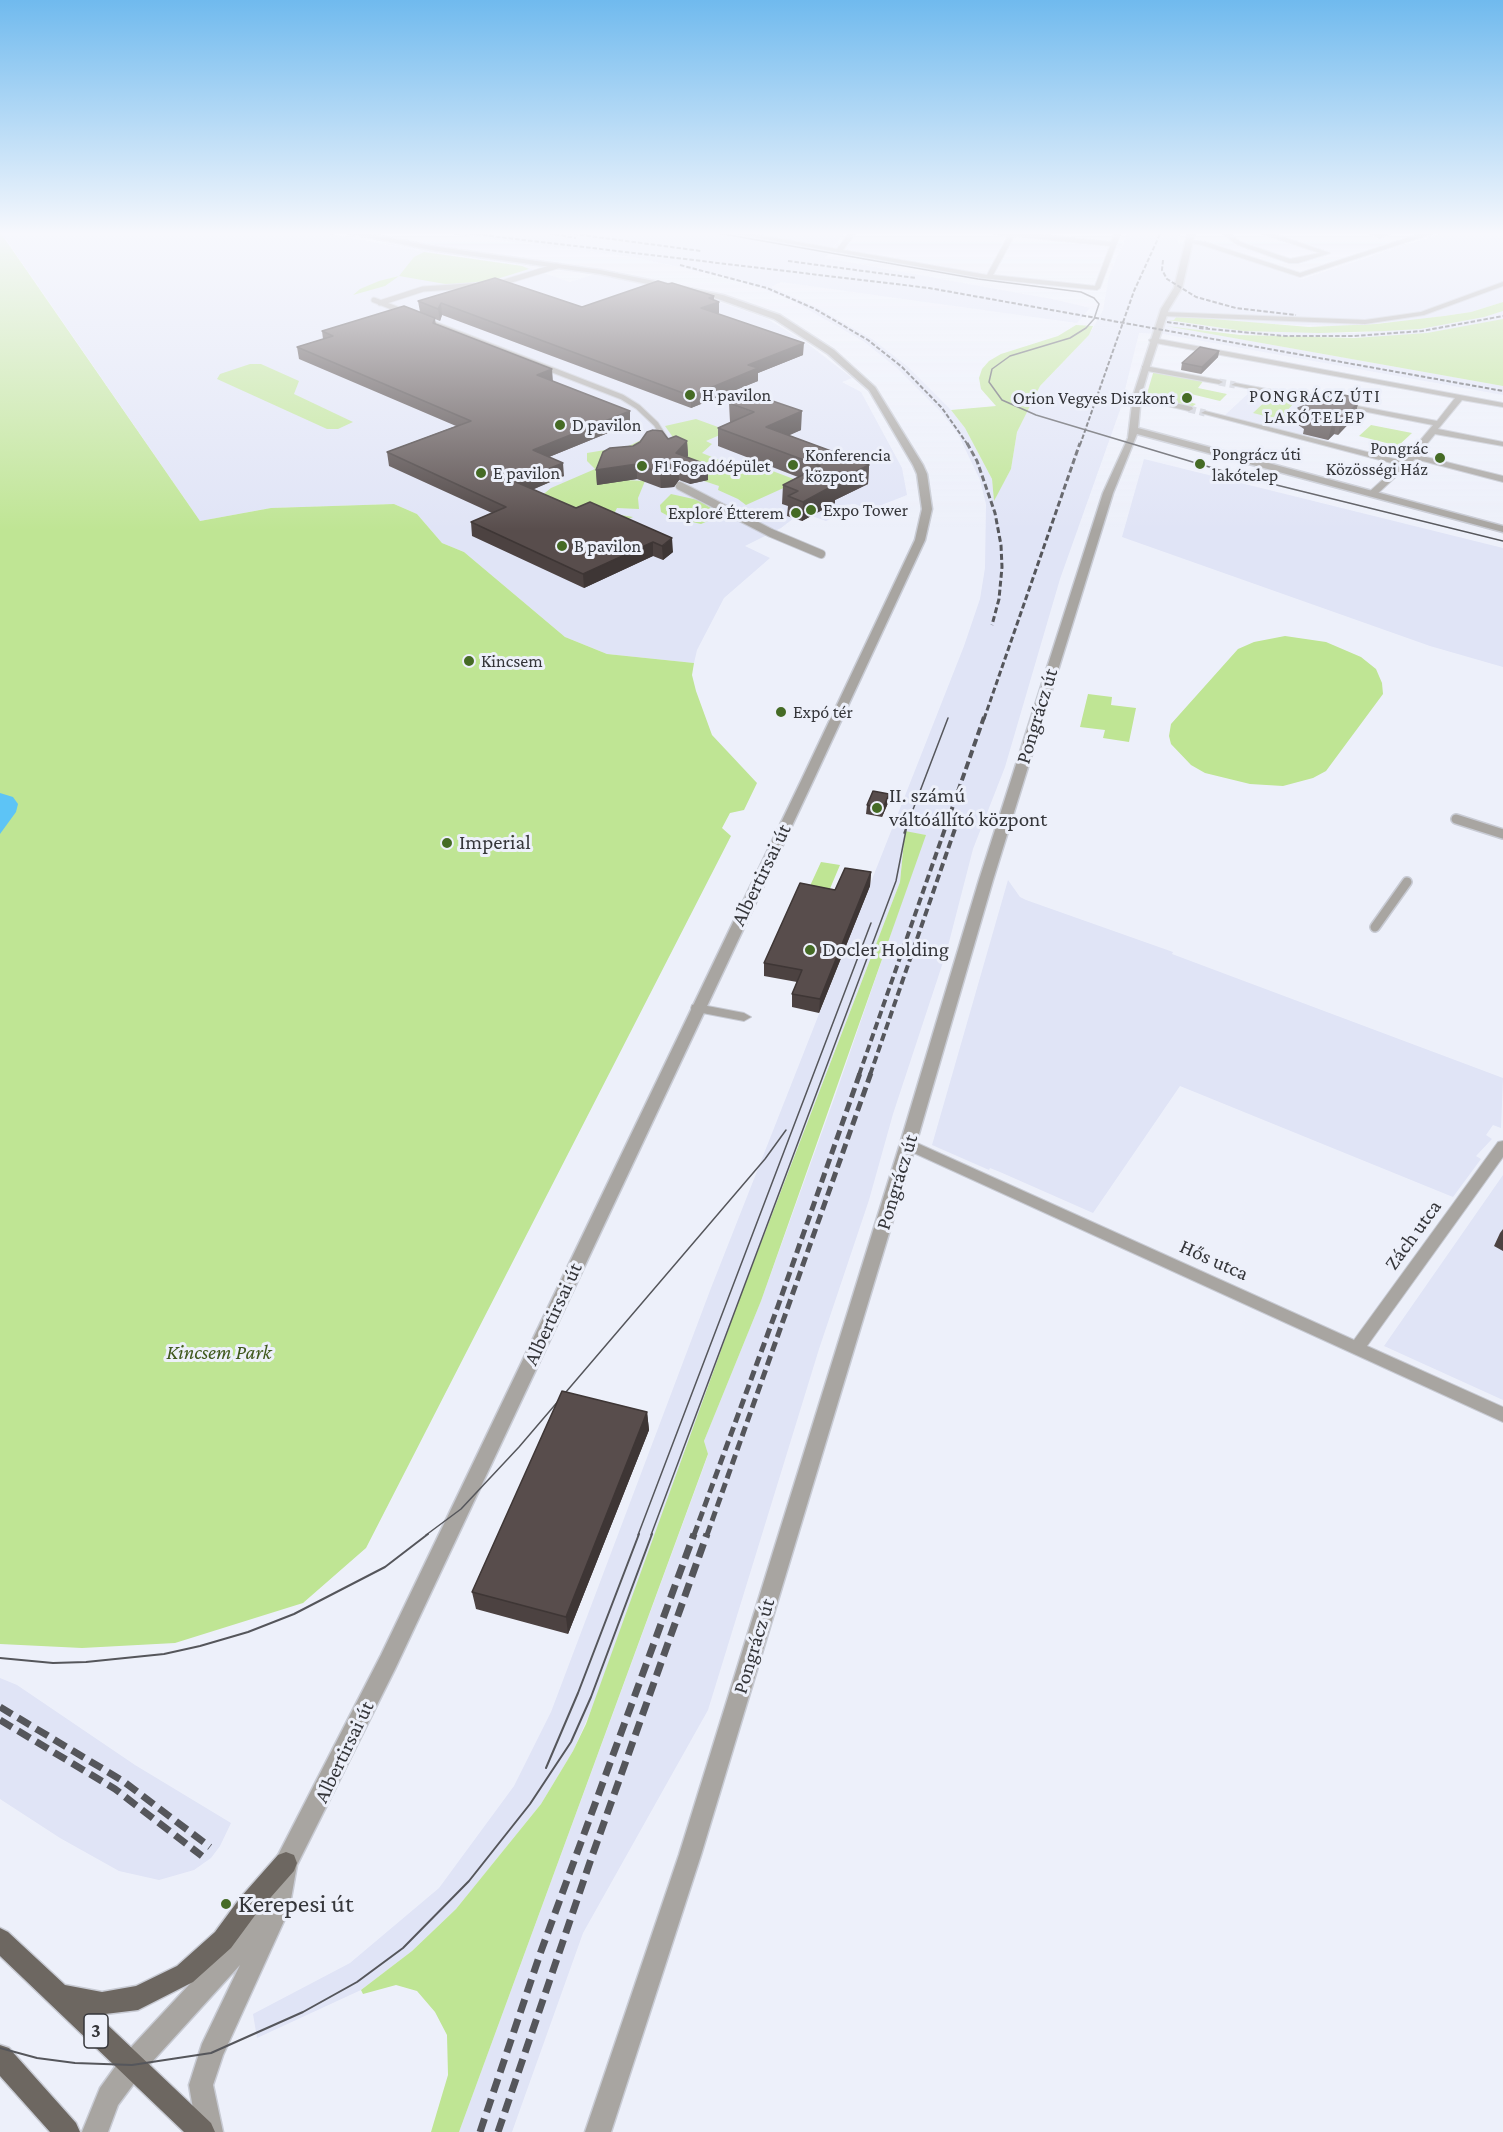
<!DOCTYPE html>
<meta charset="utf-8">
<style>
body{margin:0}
canvas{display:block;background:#edf0fa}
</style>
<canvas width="1503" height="2132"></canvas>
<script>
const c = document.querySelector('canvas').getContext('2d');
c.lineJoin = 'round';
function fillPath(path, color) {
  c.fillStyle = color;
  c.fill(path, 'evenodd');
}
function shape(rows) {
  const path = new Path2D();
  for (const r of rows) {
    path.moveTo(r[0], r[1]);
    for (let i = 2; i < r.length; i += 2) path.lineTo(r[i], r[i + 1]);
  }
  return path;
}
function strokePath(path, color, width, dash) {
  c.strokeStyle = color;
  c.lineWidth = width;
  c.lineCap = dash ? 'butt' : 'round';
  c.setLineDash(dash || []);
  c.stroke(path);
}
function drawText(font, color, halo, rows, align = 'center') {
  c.font = font + ' "Crimson Pro",serif';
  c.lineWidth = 6;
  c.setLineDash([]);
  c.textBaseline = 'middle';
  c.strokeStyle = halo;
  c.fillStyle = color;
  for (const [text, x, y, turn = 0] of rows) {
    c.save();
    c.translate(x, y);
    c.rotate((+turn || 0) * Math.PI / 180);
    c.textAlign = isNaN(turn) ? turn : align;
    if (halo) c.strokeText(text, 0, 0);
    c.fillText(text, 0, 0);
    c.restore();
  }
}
const built = shape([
 [1,232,320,232,424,252,523,266,570,282,595,274,711,299,766,318,808,344,852,378,842,382,861,392,902,468,907,495,869,510,855,504,830,506,824,510,838,515,826,521,812,516,802,521,794,518,781,528,745,546,770,558,724,598,697,650,694,663,607,654,565,637,464,552,442,543,417,514,394,504,271,508,200,521],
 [436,232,845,232,825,258,1057,300,1090,308,1077,323,781,282,771,287,818,308,872,339,907,366,951,410,965,428,992,479,994,500,1011,469,1017,432,1040,386,1089,335,1103,310,1109,276,1128,232,1181,232,1177,243,1202,245,1302,279,1446,232,1503,232,1503,302,1471,312,1409,321,1341,326,1173,321,1243,331,1355,333,1455,323,1503,311,1503,319,1494,322,1427,333,1387,337,1284,337,1184,329,1503,386,1503,395,1163,334,1139,333,1120,410,1060,579,1005,767,973,849,947,950,893,1114,869,1200,819,1349,708,1710,583,1933,512,2132,459,2132,708,1455,704,1441,761,1301,835,1096,925,835,905,832,900,882,741,1295,596,1699,573,1751,541,1804,456,1909,412,1951,361,1990,257,2038,253,2014,350,1963,439,1888,514,1786,551,1712,711,1288,964,646,980,599,985,568,986,504,980,480,958,434,940,411,897,368,863,341,793,301,764,289,719,276,634,257],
 [1252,390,1357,410,1352,416,1355,417,1346,426,1327,441,1225,415],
 [1144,459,1503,548,1503,667,1430,646,1122,537],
 [1008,880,1020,897,1026,900,1173,952,1172,954,1503,1078,1501,1128,1493,1125,1486,1135,1492,1139,1476,1156,1481,1159,1453,1197,1180,1086,1093,1213,1000,1172,990,1168,989,1170,932,1145],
 [1503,1175,1503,1400,1384,1346],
 [0,1678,17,1685,135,1765,231,1823,220,1846,211,1858,194,1870,159,1880,119,1871,60,1838,0,1799]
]);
const green = shape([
 [0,232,200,521,271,508,394,504,417,514,442,543,464,552,565,637,607,654,694,663,692,675,696,691,712,735,757,783,744,810,730,813,722,828,731,836,366,1548,303,1603,175,1643,82,1648,0,1644],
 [424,252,522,266,529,269,484,283,451,285,399,276,385,286,353,295,360,289,379,281,399,276,414,257],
 [1503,302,1503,311,1484,317,1420,329,1385,331,1319,333,1243,331,1168,320,1174,320,1177,316,1309,327,1376,324,1444,316,1471,312],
 [1503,319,1503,386,1166,326,1240,335,1354,338,1427,333],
 [1076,325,1093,326,1089,335,1040,386,1017,432,1011,469,994,501,992,479,965,428,951,410,996,406,981,389,979,378,982,369,989,361,1001,354,1058,336],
 [250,364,261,364,299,381,294,394,353,422,338,429,327,429,217,379,220,374],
 [1154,370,1204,380,1198,388,1227,394,1220,401,1191,394,1183,400,1196,404,1190,408,1146,397],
 [1270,397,1295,402,1283,415,1289,410,1303,413,1293,423,1253,413],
 [696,419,729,431,706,441,712,444,702,453,749,472,762,467,799,481,746,505,738,499,718,490,719,486,704,481,665,426],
 [1371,425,1412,433,1398,446,1359,436],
 [656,433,625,480,645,481,638,498,639,509,617,508,614,514,633,517,613,526,540,497,551,488,595,469,587,461,587,453,611,449,620,450],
 [671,494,698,500,722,515,701,524,670,517,661,512,660,505],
 [1285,636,1326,642,1361,657,1376,669,1382,683,1383,694,1326,771,1313,778,1283,786,1250,784,1205,773,1191,765,1171,744,1169,736,1171,724,1238,649,1254,642],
 [1088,694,1112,697,1111,705,1136,708,1129,742,1103,738,1105,730,1080,727],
 [905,831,926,835,761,1301,704,1441,708,1454,459,2132,431,2132,448,2075,447,2035,435,2012,417,1991,396,1985,363,1994,361,1990,412,1951,456,1909,541,1804,573,1751,586,1724,741,1295,900,882],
 [821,862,840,865,829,891,809,888]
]);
const water = shape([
 [0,793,13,797,18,804,16,812,0,834]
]);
const minorTunnel = shape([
 [1219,382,1235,385],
 [1189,409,1205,413]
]);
const pedestrianFar2 = shape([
 [374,300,407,313],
 [380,303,423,289,498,284,557,266],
 [424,320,622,397,638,407,656,424,668,443]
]);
const pedestrianFar1 = shape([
 [680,486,771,533,821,554]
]);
const pedestrian = shape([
 [1456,819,1503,834],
 [1375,927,1407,882]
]);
const minor = shape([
 [726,232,742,232,837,249,850,232,856,232,843,250,987,275,1008,236,986,232,1016,232,1111,242,1115,232,1121,232,1100,288,1097,290,982,278,726,232],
 [1014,236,1110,246,1095,286,993,275,1014,236],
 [1221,232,1228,232,1240,242,1290,259,1320,253,1257,232,1268,232,1330,253,1298,263,1289,263,1236,244,1221,232],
 [1366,232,1380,234,1393,232,1380,238,1366,232],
 [1426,232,1437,232,1300,277,1202,245,1186,242,1189,240,1205,242,1300,273,1426,232],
 [1503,282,1503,286,1424,315,1365,324,1163,316,1160,314,1163,312,1365,320,1421,312,1503,282],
 [1153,338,1503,403,1503,407,1462,400,1438,429,1503,442,1503,446,1435,434,1418,455,1503,476,1503,482,1415,459,1375,496,1369,496,1369,492,1399,465,1201,413,1205,411,1403,461,1433,425,1231,385,1235,383,1437,421,1455,398,1150,342,1149,340,1153,338],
 [1145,366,1219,380,1223,382,1219,384,1142,370,1142,366,1145,366],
 [1137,394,1192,407,1193,409,1189,411,1134,398,1134,394,1137,394],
 [697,1004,744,1013,751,1017,744,1021,692,1011,691,1008,692,1005,697,1004],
 [908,1139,1354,1340,1498,1142,1503,1141,1503,1157,1367,1346,1503,1407,1503,1422,903,1148,901,1144,903,1140,908,1139]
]);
const tertiary = shape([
 [343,232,359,232,431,246,600,270,723,295,780,315,834,350,875,387,923,465,927,474,932,509,925,540,813,781,395,1669,297,1865,289,1910,223,2055,213,2085,223,2132,197,2132,189,2085,202,2044,240,1965,141,2074,118,2105,108,2132,82,2132,100,2088,123,2056,227,1944,260,1886,271,1884,271,1871,274,1863,381,1655,801,781,915,540,922,509,917,474,913,465,869,390,828,354,774,319,718,299,600,274,431,250,343,232],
 [1188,232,1195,232,1182,288,1169,309,1149,369,1141,396,1138,428,1503,526,1503,532,1137,434,1113,493,993,880,916,1144,701,1855,611,2132,585,2132,679,1855,900,1144,979,880,1103,493,1128,438,1133,396,1161,309,1174,288,1188,232]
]);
const primary = shape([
 [286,1852,294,1855,297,1863,294,1871,256,1914,231,1948,193,1982,138,2010,97,2015,211,2123,215,2132,184,2132,0,1956,0,1928,8,1932,65,1985,102,1992,136,1986,177,1966,215,1932,240,1898,278,1855,286,1852],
 [0,2045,9,2048,76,2123,80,2132,50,2132,0,2076,0,2045]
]);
const tramFar1 = shape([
 [712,232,978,279,1081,292,1094,298,1099,304,1094,319,1086,328,1070,338,1010,356,992,369,989,382,1002,400,1036,415,1236,475,1503,541],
 [904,833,948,718],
 [426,1535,461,1509,519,1447,765,1159,786,1130],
 [638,1535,871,923],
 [651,1535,896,881,907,825]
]);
const tram = shape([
 [0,1658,53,1663,86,1662,164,1654,200,1646,248,1632,294,1614,385,1567,428,1534],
 [546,1768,578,1693,639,1534],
 [0,2048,37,2058,75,2063,132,2065,211,2053,303,2012,357,1982,403,1948,469,1881,530,1804,571,1742,591,1697,652,1534]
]);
const railFar4 = shape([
 [457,232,929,288,1503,391],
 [542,232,576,238],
 [567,233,701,251],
 [1163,260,1162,270,1167,279,1196,297,1236,308,1296,315],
 [788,261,916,278],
 [680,265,767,288,815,309,868,340,902,367,942,408,968,445],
 [1167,322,1208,328],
 [1199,328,1285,336,1354,336,1422,331,1503,316],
 [1080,445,1134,291,1161,232]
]);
const railFar3 = shape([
 [967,443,977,461,995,513,1001,545,1002,567,999,599,992,625],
 [984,719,1080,443]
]);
const railFar2 = shape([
 [859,1075,984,717],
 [870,1075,957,823]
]);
const railFar1 = shape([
 [694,1535,778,1306,860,1073],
 [707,1535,871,1073]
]);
const rail = shape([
 [0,1707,123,1781,210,1847],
 [0,1720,115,1789,202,1856],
 [480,2132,540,1954,694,1534],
 [498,2132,591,1859,707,1534]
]);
const wall = shape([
 [714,300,719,313,717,314,803,355,758,373,758,381,691,408,442,315,440,321,435,319,436,325,553,381,630,424,549,457,564,476,532,490,576,508,590,502,673,552,663,560,653,556,584,588,472,536,471,522,492,513,389,466,387,452,456,426,299,359,297,347,323,339,322,331,420,312,418,301,582,307],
 [1219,351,1218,357,1201,374,1181,370,1182,363],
 [1309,395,1327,398,1358,403,1355,417,1338,435,1334,434,1328,440,1303,434,1304,429,1294,422,1298,408,1307,405],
 [729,403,801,430,788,435,869,465,868,484,835,500,835,503,802,521,787,516,788,506,782,504,783,485,798,477,718,446,718,428,731,422,730,422],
 [668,439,687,441,688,456,687,457,708,480,690,484,679,480,674,487,661,488,637,479,597,485,596,470,633,446],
 [889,794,888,803,882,817,866,814,867,805],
 [871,872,870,886,819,1013,792,1007,792,994,797,982,764,976,764,963,835,890],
 [1503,1229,1503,1251,1494,1246,1500,1233],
 [647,1412,649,1430,568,1634,476,1609,472,1592]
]);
const shadedWall = shape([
 [714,296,714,303,719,302,719,313,701,320,701,308,709,298],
 [441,303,442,315,440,321,438,309],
 [804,343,803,355,758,373,758,381,691,408,691,396,748,365],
 [1219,351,1218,357,1201,374,1202,367],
 [552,369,553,382,537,375],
 [1359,398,1355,417,1338,435,1341,420],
 [630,411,630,424,534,463,533,450],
 [802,411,801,430,766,446,766,427],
 [1337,419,1334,434,1328,440,1332,425],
 [687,441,688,456,679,465,679,480,674,487,661,488,660,473,676,453],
 [563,463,564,476,517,496,516,482],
 [637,464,637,479,597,485,596,470],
 [708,465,708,480,690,484,689,469],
 [869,465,868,484,835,500,835,503,802,521,803,502,832,483],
 [672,538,673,552,663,560,662,546],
 [653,542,653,556,584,588,583,574],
 [889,794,888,803,882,817,883,808],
 [871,872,870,886,819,1013,820,999],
 [647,1412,649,1430,568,1634,566,1617]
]);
const building = shape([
 [495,278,582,307,658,281,668,284,672,283,714,296,709,298,719,302,701,308,804,343,748,365,758,368,691,396,441,303,438,309,418,301,495,278],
 [404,306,435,318,433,323,552,369,537,375,630,411,533,450,563,463,516,482,576,508,590,502,672,538,662,546,653,542,583,574,471,522,506,507,387,452,471,421,297,347,333,336,322,331,404,306],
 [1200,347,1219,351,1202,367,1182,363,1200,347],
 [1333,393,1359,398,1355,402,1358,403,1341,420,1337,419,1332,425,1307,419,1309,416,1298,408,1311,403,1309,395,1327,398,1333,393],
 [752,394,802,411,766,427,869,465,832,483,836,484,803,502,788,496,798,491,783,485,820,466,718,428,754,412,729,403,752,394],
 [653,430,662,431,668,439,676,436,687,441,676,453,708,465,689,469,679,465,674,472,660,473,637,464,596,470,603,452,610,448,633,446,640,442,647,432,653,430],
 [873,791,889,794,883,808,867,805,873,791],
 [845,868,871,872,820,999,792,994,802,970,764,963,800,883,835,890,845,868],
 [562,1391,647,1412,566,1617,472,1592,562,1391]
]);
const markers = [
 [690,395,6,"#456b25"],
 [1187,398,6,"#456b25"],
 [560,425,6,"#456b25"],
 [1440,458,6,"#456b25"],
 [1200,464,6,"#456b25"],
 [793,465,6,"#456b25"],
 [642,466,6,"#456b25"],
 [481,473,6,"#456b25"],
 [811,510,6,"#456b25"],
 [796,513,6,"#456b25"],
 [562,546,6,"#456b25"],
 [469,661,6,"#456b25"],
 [781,712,6,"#456b25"],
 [877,808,6,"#456b25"],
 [447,843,6,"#456b25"],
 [810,950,6,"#456b25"],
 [226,1904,6,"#456b25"]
];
const farPoinames = [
 ["H pavilon",702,395],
 ["Orion Vegyes Diszkont",1175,398,"right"],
 ["D pavilon",572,425],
 ["Pongrác",1428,448,"right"],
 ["Közösségi Ház",1428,469,"right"],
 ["Pongrácz úti",1212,454],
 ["lakótelep",1212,475],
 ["Konferencia",805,455],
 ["központ",805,476],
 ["F1 Fogadóépület",654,466],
 ["E pavilon",493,473],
 ["Expo Tower",823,510],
 ["Exploré Étterem",784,513,"right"],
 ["B pavilon",574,546],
 ["Kincsem",481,661],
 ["Expó tér",793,712]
];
const farNeighbourhoodnames = [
 ["PONGRÁCZ ÚTI",1315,396],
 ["LAKÓTELEP",1315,417]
];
const shields = [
 [96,2031,24]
];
const shieldNames = [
 ["3",96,2031]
];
const streetNames = [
 ["Pongrácz út",1037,716,-73],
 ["Albertirsai út",761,875,-64],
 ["Pongrácz út",897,1182,-73],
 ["Zách utca",1413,1235,-54],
 ["Hős utca",1214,1260,24],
 ["Albertirsai út",553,1314,-65],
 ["Pongrácz út",754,1646,-73],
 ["Albertirsai út",344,1752,-64]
];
const poiNames = [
 ["II. számú",889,796],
 ["váltóállító központ",889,820],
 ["Imperial",459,843],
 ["Docler Holding",822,950]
];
const parkNames = [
 ["Kincsem Park",219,1353]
];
const nearPoinames = [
 ["Kerepesi út",238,1904]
];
fillPath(built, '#e0e4f6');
fillPath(green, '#bfe594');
fillPath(water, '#5dc4f6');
strokePath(minorTunnel, '#c8cbd4', 7, [7, 4]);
strokePath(pedestrianFar2, '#c8cbd4', 7);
strokePath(pedestrianFar1, '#c8cbd4', 10);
strokePath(pedestrian, '#c8cbd4', 12);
strokePath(minor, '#c8cbd4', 2);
strokePath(tertiary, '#c8cbd4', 3);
strokePath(primary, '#c8cbd4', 3);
strokePath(pedestrianFar2, '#a8a5a1', 5);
strokePath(pedestrianFar1, '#a8a5a1', 8);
strokePath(pedestrian, '#a8a5a1', 9);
fillPath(minor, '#a8a5a1');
fillPath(tertiary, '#a8a5a1');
fillPath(primary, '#6d6761');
strokePath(tramFar1, '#55565b', 1.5);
strokePath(tram, '#55565b', 2);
strokePath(railFar4, '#55565b', 2, [4.5, 2]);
strokePath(railFar3, '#55565b', 3, [6, 3]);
strokePath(railFar2, '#55565b', 4, [8, 4]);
strokePath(railFar1, '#55565b', 5, [10, 5]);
strokePath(rail, '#55565b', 7, [14, 7]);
fillPath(wall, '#4c4241');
fillPath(shadedWall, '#3e3635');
fillPath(building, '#584d4c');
strokePath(building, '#3e3635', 1.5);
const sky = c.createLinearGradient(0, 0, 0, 531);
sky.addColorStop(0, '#70baee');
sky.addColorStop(0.44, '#f7f8fd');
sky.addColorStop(1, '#f7f8fd00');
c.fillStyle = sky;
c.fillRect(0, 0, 1503, 531);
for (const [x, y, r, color] of markers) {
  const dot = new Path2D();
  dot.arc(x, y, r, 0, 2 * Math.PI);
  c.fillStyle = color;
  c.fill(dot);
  strokePath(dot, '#edf0fa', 2);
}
drawText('18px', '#35363a', '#edf0fa', farPoinames, 'left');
c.letterSpacing = '1.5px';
drawText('18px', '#35363a', '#edf0fa', farNeighbourhoodnames);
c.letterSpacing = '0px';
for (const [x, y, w] of shields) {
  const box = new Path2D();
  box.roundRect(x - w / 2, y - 17, w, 34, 4.5);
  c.fillStyle = '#edf0fa';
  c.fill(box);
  strokePath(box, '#35363a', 1.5);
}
drawText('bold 20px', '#35363a', null, shieldNames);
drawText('21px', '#35363a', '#edf0fa', streetNames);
drawText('21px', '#35363a', '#edf0fa', poiNames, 'left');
drawText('italic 21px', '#3f581d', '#edf0fa', parkNames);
drawText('26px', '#35363a', '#edf0fa', nearPoinames, 'left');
</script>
